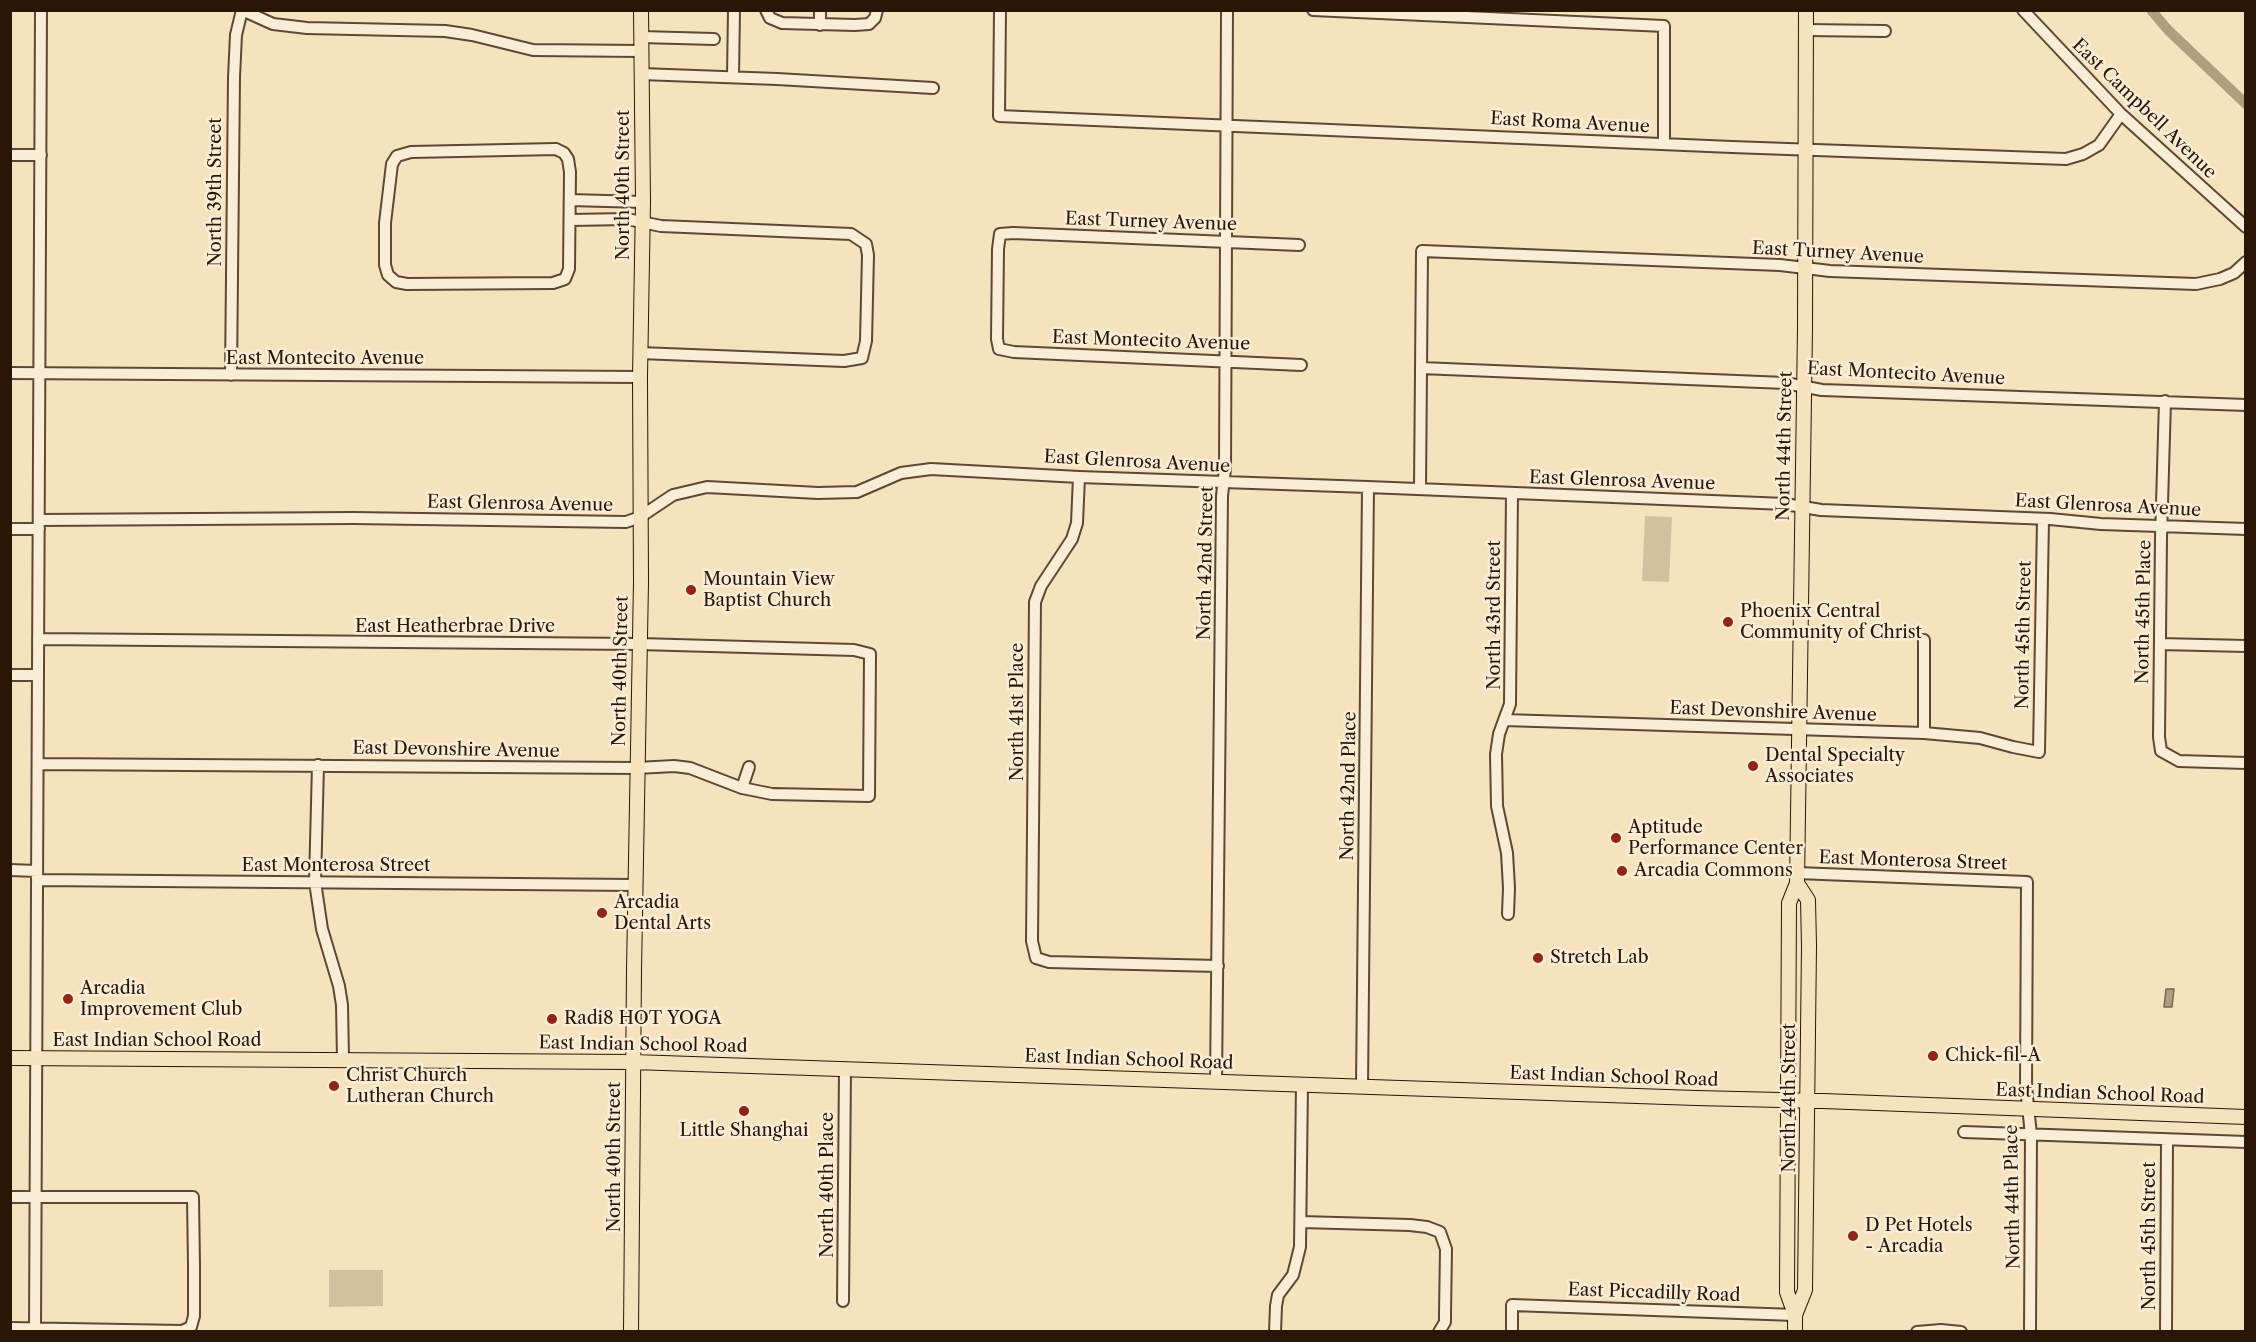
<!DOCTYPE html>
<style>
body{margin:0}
#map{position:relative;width:2256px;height:1342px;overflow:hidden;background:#f6e3be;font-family:"Libre Caslon Text",serif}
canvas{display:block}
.frame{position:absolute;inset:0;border:12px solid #2a1507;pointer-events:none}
</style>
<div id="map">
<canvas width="2256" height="1342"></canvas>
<div class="frame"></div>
</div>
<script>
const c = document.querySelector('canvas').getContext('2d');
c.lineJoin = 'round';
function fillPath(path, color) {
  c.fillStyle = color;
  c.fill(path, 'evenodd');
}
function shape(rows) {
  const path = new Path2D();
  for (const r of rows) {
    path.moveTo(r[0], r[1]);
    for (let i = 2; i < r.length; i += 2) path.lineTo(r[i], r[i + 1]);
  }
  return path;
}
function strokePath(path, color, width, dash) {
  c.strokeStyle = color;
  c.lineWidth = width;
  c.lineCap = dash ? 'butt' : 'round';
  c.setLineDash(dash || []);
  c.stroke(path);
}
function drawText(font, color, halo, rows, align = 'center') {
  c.font = font + ' "Libre Caslon Text",serif';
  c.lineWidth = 5;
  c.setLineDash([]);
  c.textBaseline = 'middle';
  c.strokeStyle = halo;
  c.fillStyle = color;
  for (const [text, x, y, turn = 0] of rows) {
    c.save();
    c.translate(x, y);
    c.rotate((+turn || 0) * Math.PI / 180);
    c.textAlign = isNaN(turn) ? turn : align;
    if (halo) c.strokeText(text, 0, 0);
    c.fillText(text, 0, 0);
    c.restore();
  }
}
const green = shape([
 [1645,516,1672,517,1669,582,1642,581],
 [329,1270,383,1270,383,1306,329,1307]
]);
const water = shape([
 [2166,989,2174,989,2172,1007,2164,1007,2166,989]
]);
const canal = shape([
 [2151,10,2168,30,2246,104]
]);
const minor = shape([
 [242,10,273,24,307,28,445,31,472,35,533,50,641,51],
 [766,10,770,18,782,23,855,25,869,24,875,18,877,10],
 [1000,10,999,116,1732,147,2066,159,2083,154,2099,145,2121,114],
 [1313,10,1664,26,1664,144],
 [2023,10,2121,114,2246,227],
 [820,25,820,10],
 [1806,30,1885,31],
 [641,37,714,39],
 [641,74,777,79,933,88],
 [733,77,734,10],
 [556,149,564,153,568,159,570,172,569,269,565,279,553,283,407,284,396,282,388,275,385,265,385,223,392,164,397,156,411,152,556,149],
 [10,155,41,155],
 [570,200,643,202],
 [570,220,627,219,661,226,851,234,866,244,868,255,866,341,862,358,844,361,640,353],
 [1299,245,1013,233,1000,234,998,249,997,339,999,349,1014,352,1301,365],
 [1421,368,1785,383,1822,390,2246,405],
 [10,373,640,377],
 [231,375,234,77,236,35,242,10],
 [2165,401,2161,538,2159,737,2161,751,2179,761,2246,763],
 [1079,477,1077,523,1072,539,1041,586,1035,602,1032,941,1036,958,1049,962,1218,966],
 [1420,489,1422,251,1780,265,1830,271,2196,284,2220,279,2234,273,2246,262],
 [39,520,353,518,626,522,640,517,673,495,707,487,818,493,857,492,901,473,931,469,1079,477,1368,487,1785,504,1821,510,2050,519,2101,524,2246,529],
 [10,529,39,529],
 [2160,644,2246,646],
 [10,675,38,675],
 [1504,720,1924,733,1980,738,2013,747,2039,752,2043,519],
 [1924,733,1924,640],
 [38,764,637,768,674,766,690,768,742,788,772,794,869,796,870,654,854,650,639,644,38,639],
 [318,765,315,882,322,929,339,986,342,1005,343,1059],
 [742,788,749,767],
 [10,870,37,871],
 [1797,873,2027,882,2026,1087,2031,1135,2030,1332],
 [37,880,635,885],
 [1508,914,1509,888,1507,853,1497,806,1496,754,1499,734,1510,704,1512,493],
 [1216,1081,1222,496,1225,469,1227,10],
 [1362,1086,1368,487],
 [1964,1132,2246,1142],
 [10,1197,193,1197,194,1265,194,1316,191,1327,182,1331,10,1328],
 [1301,1222,1410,1225,1427,1227,1440,1232,1446,1249,1445,1314,1445,1322,1439,1332],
 [843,1301,845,1069],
 [35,1332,41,10],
 [1275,1332,1276,1306,1278,1295,1293,1275,1300,1247,1302,1084],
 [1512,1332,1512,1305,1795,1315],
 [1917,1332,1941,1330,1961,1332],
 [2166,1332,2167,1140]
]);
const major = shape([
 [10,1058,633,1062,1696,1098,1823,1101,2246,1117],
 [1795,1315,1805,1290,1809,946,1808,900,1797,883],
 [631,1332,634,970,641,582,640,377,643,202,641,10],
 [1795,1332,1795,1315,1787,1292,1789,903,1797,883,1805,328,1806,10]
]);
const markers = [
 [691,590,6,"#8f2418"],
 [1728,622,6,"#8f2418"],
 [1753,766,6,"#8f2418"],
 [1616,838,6,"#8f2418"],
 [1622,871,6,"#8f2418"],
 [602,913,6,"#8f2418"],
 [1538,958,6,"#8f2418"],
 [68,999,6,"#8f2418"],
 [552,1019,6,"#8f2418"],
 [1933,1056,6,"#8f2418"],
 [334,1086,6,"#8f2418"],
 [744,1111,6,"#8f2418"],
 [1853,1236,6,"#8f2418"]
];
const streetNames = [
 ["East Campbell Avenue",2144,109,44],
 ["East Roma Avenue",1570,123,3],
 ["North 40th Street",624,185,-90],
 ["North 39th Street",216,192,-90],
 ["East Turney Avenue",1151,222,2],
 ["East Turney Avenue",1838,253,3],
 ["East Montecito Avenue",1151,341,2],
 ["East Montecito Avenue",325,359],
 ["East Montecito Avenue",1906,374,3],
 ["North 44th Street",1785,446,-89],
 ["East Glenrosa Avenue",1137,462,3],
 ["East Glenrosa Avenue",1622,481,2],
 ["East Glenrosa Avenue",520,504,1],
 ["East Glenrosa Avenue",2108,506,3],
 ["North 42nd Street",1206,563,-89],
 ["North 45th Place",2144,612,-89],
 ["North 43rd Street",1495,615,-90],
 ["East Heatherbrae Drive",455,627],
 ["North 45th Street",2024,635,-89],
 ["North 40th Street",621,671,-89],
 ["North 41st Place",1018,712,-90],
 ["East Devonshire Avenue",1773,712,2],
 ["East Devonshire Avenue",456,750,1],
 ["North 42nd Place",1349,786,-89],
 ["East Monterosa Street",1913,861,2],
 ["East Monterosa Street",336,866],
 ["East Indian School Road",157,1041],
 ["East Indian School Road",643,1045,1],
 ["East Indian School Road",1129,1060,2],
 ["East Indian School Road",1614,1077,2],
 ["East Indian School Road",2100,1094,2],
 ["North 44th Street",1790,1098,-90],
 ["North 40th Street",615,1157,-90],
 ["North 40th Place",828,1185,-90],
 ["North 44th Place",2013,1197,-91],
 ["North 45th Street",2150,1236,-90],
 ["East Piccadilly Road",1654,1293,2]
];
const poiNames = [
 ["Mountain View",703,580],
 ["Baptist Church",703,601],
 ["Phoenix Central",1740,612],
 ["Community of Christ",1740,633],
 ["Dental Specialty",1765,756],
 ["Associates",1765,777],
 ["Aptitude",1628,828],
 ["Performance Center",1628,849],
 ["Arcadia Commons",1634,871],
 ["Arcadia",614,903],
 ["Dental Arts",614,924],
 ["Stretch Lab",1550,958],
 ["Arcadia",80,989],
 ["Improvement Club",80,1010],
 ["Radi8 HOT YOGA",564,1019],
 ["Chick-fil-A",1945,1056],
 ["Christ Church",346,1076],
 ["Lutheran Church",346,1097],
 ["Little Shanghai",744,1131,"center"],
 ["D Pet Hotels",1865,1226],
 ["- Arcadia",1865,1247]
];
fillPath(green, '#d3c09f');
fillPath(water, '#b19d80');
strokePath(water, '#7b6750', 1.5);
strokePath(canal, '#b19d80', 10);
strokePath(minor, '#5d4835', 14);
strokePath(major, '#2a1507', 16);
strokePath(minor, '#f9edd5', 10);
strokePath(major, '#f6e3be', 14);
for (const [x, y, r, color] of markers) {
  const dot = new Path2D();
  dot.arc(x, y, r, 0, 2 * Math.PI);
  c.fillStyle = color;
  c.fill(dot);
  strokePath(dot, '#f9edd5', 2);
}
drawText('18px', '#2a1507', '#f9edd5', streetNames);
drawText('18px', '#2a1507', '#f9edd5', poiNames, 'left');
</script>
